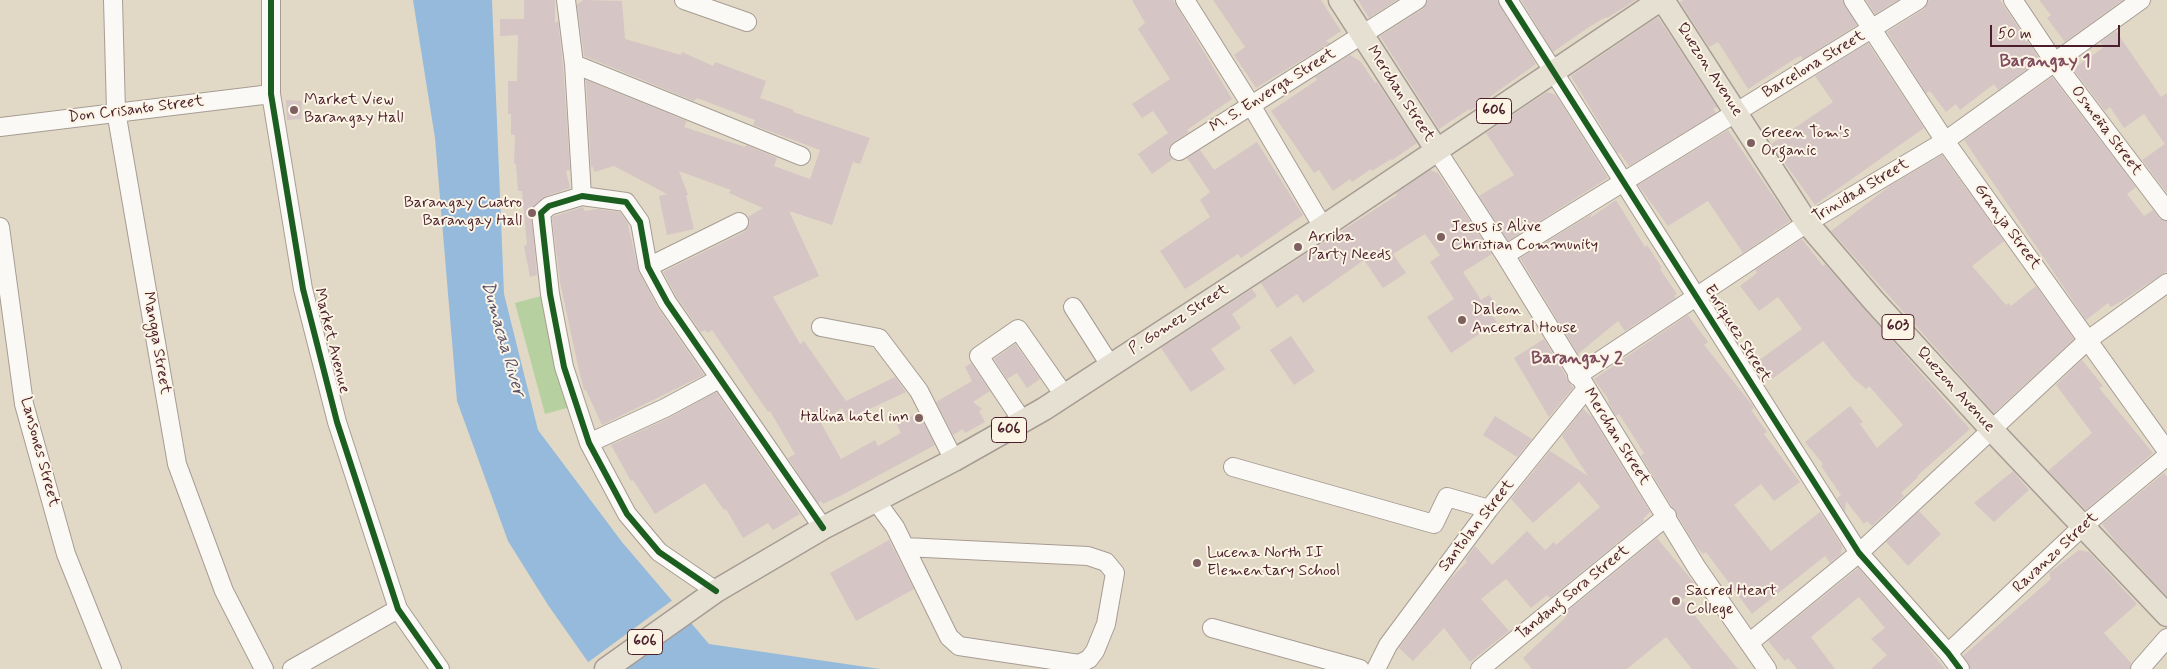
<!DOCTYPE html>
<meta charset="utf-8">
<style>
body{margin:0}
#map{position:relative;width:2167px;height:669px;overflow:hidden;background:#e1d9c6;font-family:Mynerve,sans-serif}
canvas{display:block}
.scale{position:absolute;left:1990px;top:25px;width:130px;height:22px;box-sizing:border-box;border:2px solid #4a1f2b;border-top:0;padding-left:6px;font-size:15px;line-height:18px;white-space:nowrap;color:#4a1f2b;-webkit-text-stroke:4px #fcf5e5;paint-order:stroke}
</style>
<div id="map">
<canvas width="2167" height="669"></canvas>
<div class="scale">50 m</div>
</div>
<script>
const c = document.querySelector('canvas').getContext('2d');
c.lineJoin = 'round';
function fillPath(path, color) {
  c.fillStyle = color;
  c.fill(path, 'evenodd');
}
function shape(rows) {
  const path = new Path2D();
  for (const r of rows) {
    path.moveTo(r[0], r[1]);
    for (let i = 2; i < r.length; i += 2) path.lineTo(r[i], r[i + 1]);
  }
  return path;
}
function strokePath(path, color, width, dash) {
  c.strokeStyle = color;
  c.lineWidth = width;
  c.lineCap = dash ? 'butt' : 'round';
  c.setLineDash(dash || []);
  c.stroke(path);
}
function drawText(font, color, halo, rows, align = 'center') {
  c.font = font + ' Mynerve,sans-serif';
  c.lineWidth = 4;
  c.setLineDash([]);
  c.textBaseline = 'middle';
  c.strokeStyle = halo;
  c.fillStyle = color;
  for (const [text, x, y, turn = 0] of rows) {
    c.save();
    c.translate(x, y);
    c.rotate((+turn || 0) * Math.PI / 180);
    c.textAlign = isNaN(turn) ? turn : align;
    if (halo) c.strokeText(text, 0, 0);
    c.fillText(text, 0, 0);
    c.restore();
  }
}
const green = shape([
 [541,296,570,407,545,414,515,303]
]);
const water = shape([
 [413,0,492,0,504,294,538,430,622,542,709,644,880,669,593,669,548,605,508,541,457,401,435,138]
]);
const pier = shape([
 [674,599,683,614,618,669,590,669,587,663]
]);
const building = shape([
 [524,0,555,0,555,23,558,21,563,65,570,170,566,171,570,188,546,196,531,209,537,275,530,277,524,246,527,245,522,191,518,191,516,164,514,163,515,135,511,135,511,114,508,114,508,81,517,81,518,35,500,36,500,19,524,19],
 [583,0,622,1,625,39,681,55,682,52,713,66,715,62,766,81,760,98,794,110,793,112,870,138,860,164,853,162,832,225,789,211,819,276,773,297,800,344,804,341,846,401,895,377,906,392,848,419,842,408,821,423,841,459,875,440,878,446,901,433,897,425,918,412,935,445,842,495,823,504,821,501,818,503,788,458,795,454,770,411,768,412,712,330,708,333,705,330,701,332,676,296,663,272,744,232,750,223,748,217,763,208,729,193,731,190,679,171,688,195,686,195,694,229,667,235,659,196,667,194,614,166,594,172,593,167,591,167,586,80,687,121,684,127,745,147,746,145,777,158,774,166,810,179,820,150,753,125,755,120,697,98,694,101,584,56,577,5],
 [1132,0,1173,0,1232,99,1187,130,1189,132,1173,142,1168,151,1173,159,1152,174,1138,154,1168,133,1153,111,1142,118,1132,104,1170,79,1138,29,1145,23],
 [1213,0,1321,0,1341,31,1326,41,1330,43,1256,88,1234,55,1245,47],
 [1358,0,1397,0,1369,18],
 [1428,0,1497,0,1536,64,1470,111,1469,109,1439,129,1380,36,1423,9],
 [1521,0,1636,0,1607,18,1606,17,1589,27,1553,52],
 [1684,0,1842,0,1857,25,1803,59,1801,56,1796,58,1748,89,1718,42,1709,47,1680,2],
 [1866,0,1898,0,1875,14],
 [1929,0,2000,0,2040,60,1998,90,1994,84,1960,110,1956,104,1946,112,1930,91,1926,93,1887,32,1924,9],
 [2039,0,2123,0,2065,42,2047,18,2051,15],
 [1658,17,1717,107,1713,109,1716,113,1629,166,1619,152,1618,154,1571,76],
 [2116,31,2161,97,2167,93,2167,193,2142,160,2165,144,2144,114,2124,128,2110,107,2105,111,2073,69,2104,47,2100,42],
 [1868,43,1924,128,1815,205,1771,144,1833,102,1815,76],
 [1350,55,1361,62,1375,83,1377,82,1417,143,1392,160,1391,159,1372,171,1371,169,1352,182,1350,179,1333,191,1319,170,1314,173,1271,111,1317,80,1315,77],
 [2052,77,2136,187,2127,194,2144,216,2153,210,2159,218,2167,221,2167,271,2122,301,2111,307,2108,303,2086,320,1964,140],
 [1547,92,1556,95,1608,178,1508,241,1479,196,1514,175,1486,133],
 [286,100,302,101,301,119,287,120],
 [1728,130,1790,221,1743,253,1708,201,1668,226,1638,185],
 [1257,142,1303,215,1241,258,1238,254,1185,289,1160,251,1210,217,1200,200,1210,192,1187,158,1200,150,1214,170],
 [1942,155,2004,241,1972,266,2006,305,2009,303,2011,306,2036,286,2074,339,1994,413,1831,231,1891,185],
 [1430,170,1438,173,1492,254,1463,272,1481,300,1489,295,1500,309,1492,315,1497,322,1451,353,1427,317,1454,299,1430,262,1440,255,1425,234,1393,254,1406,273,1383,288,1364,260,1303,303,1297,294,1277,308,1261,283,1397,195,1396,193],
 [1616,200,1645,247,1647,245,1662,268,1660,269,1677,294,1674,296,1676,298,1625,331,1618,321,1578,354,1520,258,1592,214,1590,218],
 [583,207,585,211,597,209,620,212,627,221,639,272,658,308,704,375,602,425,586,390,584,390,578,366,560,282,552,217],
 [1802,239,1823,266,1825,264,1970,429,1917,476,1918,477,1901,493,1904,496,1872,526,1867,521,1864,524,1846,501,1845,512,1837,498,1841,495,1821,466,1823,464,1805,442,1850,406,1863,422,1860,424,1877,448,1903,425,1869,386,1866,389,1854,379,1823,341,1772,379,1758,361,1802,329,1778,297,1759,311,1740,286,1757,273,1755,270],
 [1252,289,1257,296,1232,314,1241,328,1211,349,1225,369,1191,392,1161,348],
 [1688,315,1708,342,1704,345,1753,406,1754,408,1751,410,1767,432,1764,434,1800,482,1774,501,1761,484,1734,505,1771,551,1820,512,1842,546,1841,554,1830,563,1825,556,1752,614,1706,552,1703,554,1696,546,1641,456,1644,453,1619,414,1616,416,1608,402,1609,400,1594,379],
 [1291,336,1315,371,1294,385,1270,350],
 [1544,339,1573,388,1549,417,1514,358],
 [1015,344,1040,379,1027,388,1017,373,1007,379,994,359],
 [2082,360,2103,386,2099,388,2153,453,2086,510,2048,471,2092,433,2056,385],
 [971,363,990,391,973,402,982,409,979,411,985,422,965,433,963,429,953,435,936,402,972,381,965,367],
 [716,392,800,514,773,530,768,523,743,538,726,509,724,510,705,483,655,514,633,480,631,481,611,445,669,418],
 [1583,409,1592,417,1650,512,1643,519,1644,521,1550,598,1547,595,1531,608,1506,579,1481,599,1509,631,1470,662,1444,628,1413,661,1399,648,1452,577,1467,562,1465,560,1475,546,1492,565,1527,531,1545,550,1554,542,1556,545,1600,507,1579,482,1533,523,1511,499,1550,451,1588,476,1562,436],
 [1495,416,1532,439,1517,457,1483,435],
 [2013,471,2029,490,1994,522,1974,503],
 [2164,473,2167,477,2167,596,2116,542,2102,524],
 [1919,511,1941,534,1908,566,1886,542],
 [1657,538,1695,584,1695,589,1682,600,1738,669,1692,669,1666,637,1627,669,1532,669,1523,658,1566,617,1564,614],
 [889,540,914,589,856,621,830,573],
 [2079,550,2089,552,2137,604,2104,633,2131,663,2130,669,1970,669,1963,656,2051,579,2049,573],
 [1858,568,1922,640,1945,669,1871,669,1887,655,1871,639,1885,628,1859,597,1811,637,1835,669,1797,669,1788,658,1785,661,1768,641]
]);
const minor = shape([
 [113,0,116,111,177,464,224,591,264,669],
 [271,0,271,94,303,289,337,422,398,609,440,669],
 [566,0,574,64,582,196],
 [684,0,747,22],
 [1185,0,1251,105,1323,227],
 [1508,0,1859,553,1948,653,1960,669],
 [1853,0,1945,141,2167,451],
 [2013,0,2055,63,2167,211],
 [574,64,801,156],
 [0,127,271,94],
 [1436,149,1505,255,1697,568,1767,669],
 [1179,151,1417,0],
 [0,227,24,404,66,554,112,669],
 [1505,255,1918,0],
 [648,267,739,222],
 [1073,307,1110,365],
 [821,327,879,338,919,391,954,460],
 [1577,376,1807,223,1945,141,2141,0],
 [1023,422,979,356,1018,329,1064,395],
 [589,443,665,408,719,379],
 [1233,467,1434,524,1447,497,1489,509],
 [876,501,895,527,949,637,959,646,1079,664,1089,659,1095,651,1106,624,1115,573,1106,562,1088,556,905,547],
 [716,591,659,552,627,514,589,443,564,367,550,294,541,213,549,206,582,196,626,202,640,222,648,267,667,302,823,528],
 [1212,628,1360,669],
 [1749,643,1859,553,2088,340,2167,283],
 [1948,653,2083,526,2167,456],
 [292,669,398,609],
 [1376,669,1388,645,1489,509,1586,389],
 [1480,669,1667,516],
 [2140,669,2167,638]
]);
const major = shape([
 [1340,0,1436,149],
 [1663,0,1807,223,1874,301,1991,429,2167,615],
 [606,669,716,591,823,528,954,460,1044,409,1323,227,1660,0]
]);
const cycleway = shape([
 [271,0,271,94,303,289,337,422,398,609,440,669],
 [1508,0,1859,553,1948,653,1960,669],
 [716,591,659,552,627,514,589,443,564,367,550,294,541,213,549,206,582,196,626,202,640,222,648,267,667,302,823,528]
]);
const markers = [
 [294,110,5,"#7f6061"],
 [1751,143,5,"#7f6061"],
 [532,213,5,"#7f6061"],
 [1441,237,5,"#7f6061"],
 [1298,247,5,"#7f6061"],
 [1462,320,5,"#7f6061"],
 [919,418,5,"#7f6061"],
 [1197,563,5,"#7f6061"],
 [1676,601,5,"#7f6061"]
];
const shields = [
 [1494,111,35],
 [1898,327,32],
 [1009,430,35],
 [645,642,35]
];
const shieldNames = [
 ["606",1494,111],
 ["603",1898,327],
 ["606",1009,430],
 ["606",645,642]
];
const streetNames = [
 ["Barcelona Street",1814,65,-31],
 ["Quezon Avenue",1709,70,57],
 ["M. S. Enverga Street",1273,91,-32],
 ["Merchan Street",1400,94,57],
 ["Don Crisanto Street",136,110,-7],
 ["Osmeña Street",2106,131,53],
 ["Trinidad Street",1861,191,-31],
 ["Granja Street",2007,227,54],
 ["P. Gomez Street",1179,320,-33],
 ["Enriquez Street",1737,334,58],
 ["Market Avenue",331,341,76],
 ["Mangga Street",156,343,80],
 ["Quezon Avenue",1955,390,48],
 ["Merchan Street",1616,437,58],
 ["Lansones Street",39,452,75],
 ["Santolan Street",1477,526,-52],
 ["Ravanzo Street",2056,553,-43],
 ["Tandang Sora Street",1573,593,-39]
];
const poiNames = [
 ["Market View",304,101],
 ["Barangay Hall",304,119],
 ["Green Tom's",1761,134],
 ["Organic",1761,152],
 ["Barangay Cuatro",522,204,"right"],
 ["Barangay Hall",522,222,"right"],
 ["Jesus is Alive",1451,228],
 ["Christian Community",1451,246],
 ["Arriba",1308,238],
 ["Party Needs",1308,256],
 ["Daleon",1472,311],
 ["Ancestral House",1472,329],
 ["Halina hotel inn",909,418,"right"],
 ["Lucena North II",1207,554],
 ["Elementary School",1207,572],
 ["Sacred Heart",1686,592],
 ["College",1686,610]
];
const neighbourhoodNames = [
 ["Barangay 1",2045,62],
 ["Barangay 2",1577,359]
];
const waterNames = [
 ["Dumacaa River",502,339,74]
];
fillPath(green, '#b6d19f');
fillPath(water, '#95badb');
fillPath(pier, '#e1d9c6');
fillPath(building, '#d5c5c4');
strokePath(minor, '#a79c93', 20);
strokePath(major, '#a79c93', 25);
strokePath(minor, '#faf9f6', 18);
strokePath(major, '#e6e0d3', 22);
strokePath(cycleway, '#1b5e20', 6);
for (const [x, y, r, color] of markers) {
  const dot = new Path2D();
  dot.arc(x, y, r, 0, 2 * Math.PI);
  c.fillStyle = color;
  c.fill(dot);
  strokePath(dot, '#fcf5e5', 2);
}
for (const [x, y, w] of shields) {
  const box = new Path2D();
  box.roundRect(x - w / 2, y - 12.5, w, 25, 4);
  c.fillStyle = '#fcf5e5';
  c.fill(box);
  strokePath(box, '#4a1f2b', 1);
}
drawText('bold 15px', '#4a1f2b', null, shieldNames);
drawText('16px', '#4a1f2b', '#fcf5e5', streetNames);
drawText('16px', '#4a1f2b', '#fcf5e5', poiNames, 'left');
drawText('bold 18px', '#7f4c61', '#fcf5e5', neighbourhoodNames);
drawText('italic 18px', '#59516c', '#fcf5e5', waterNames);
</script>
